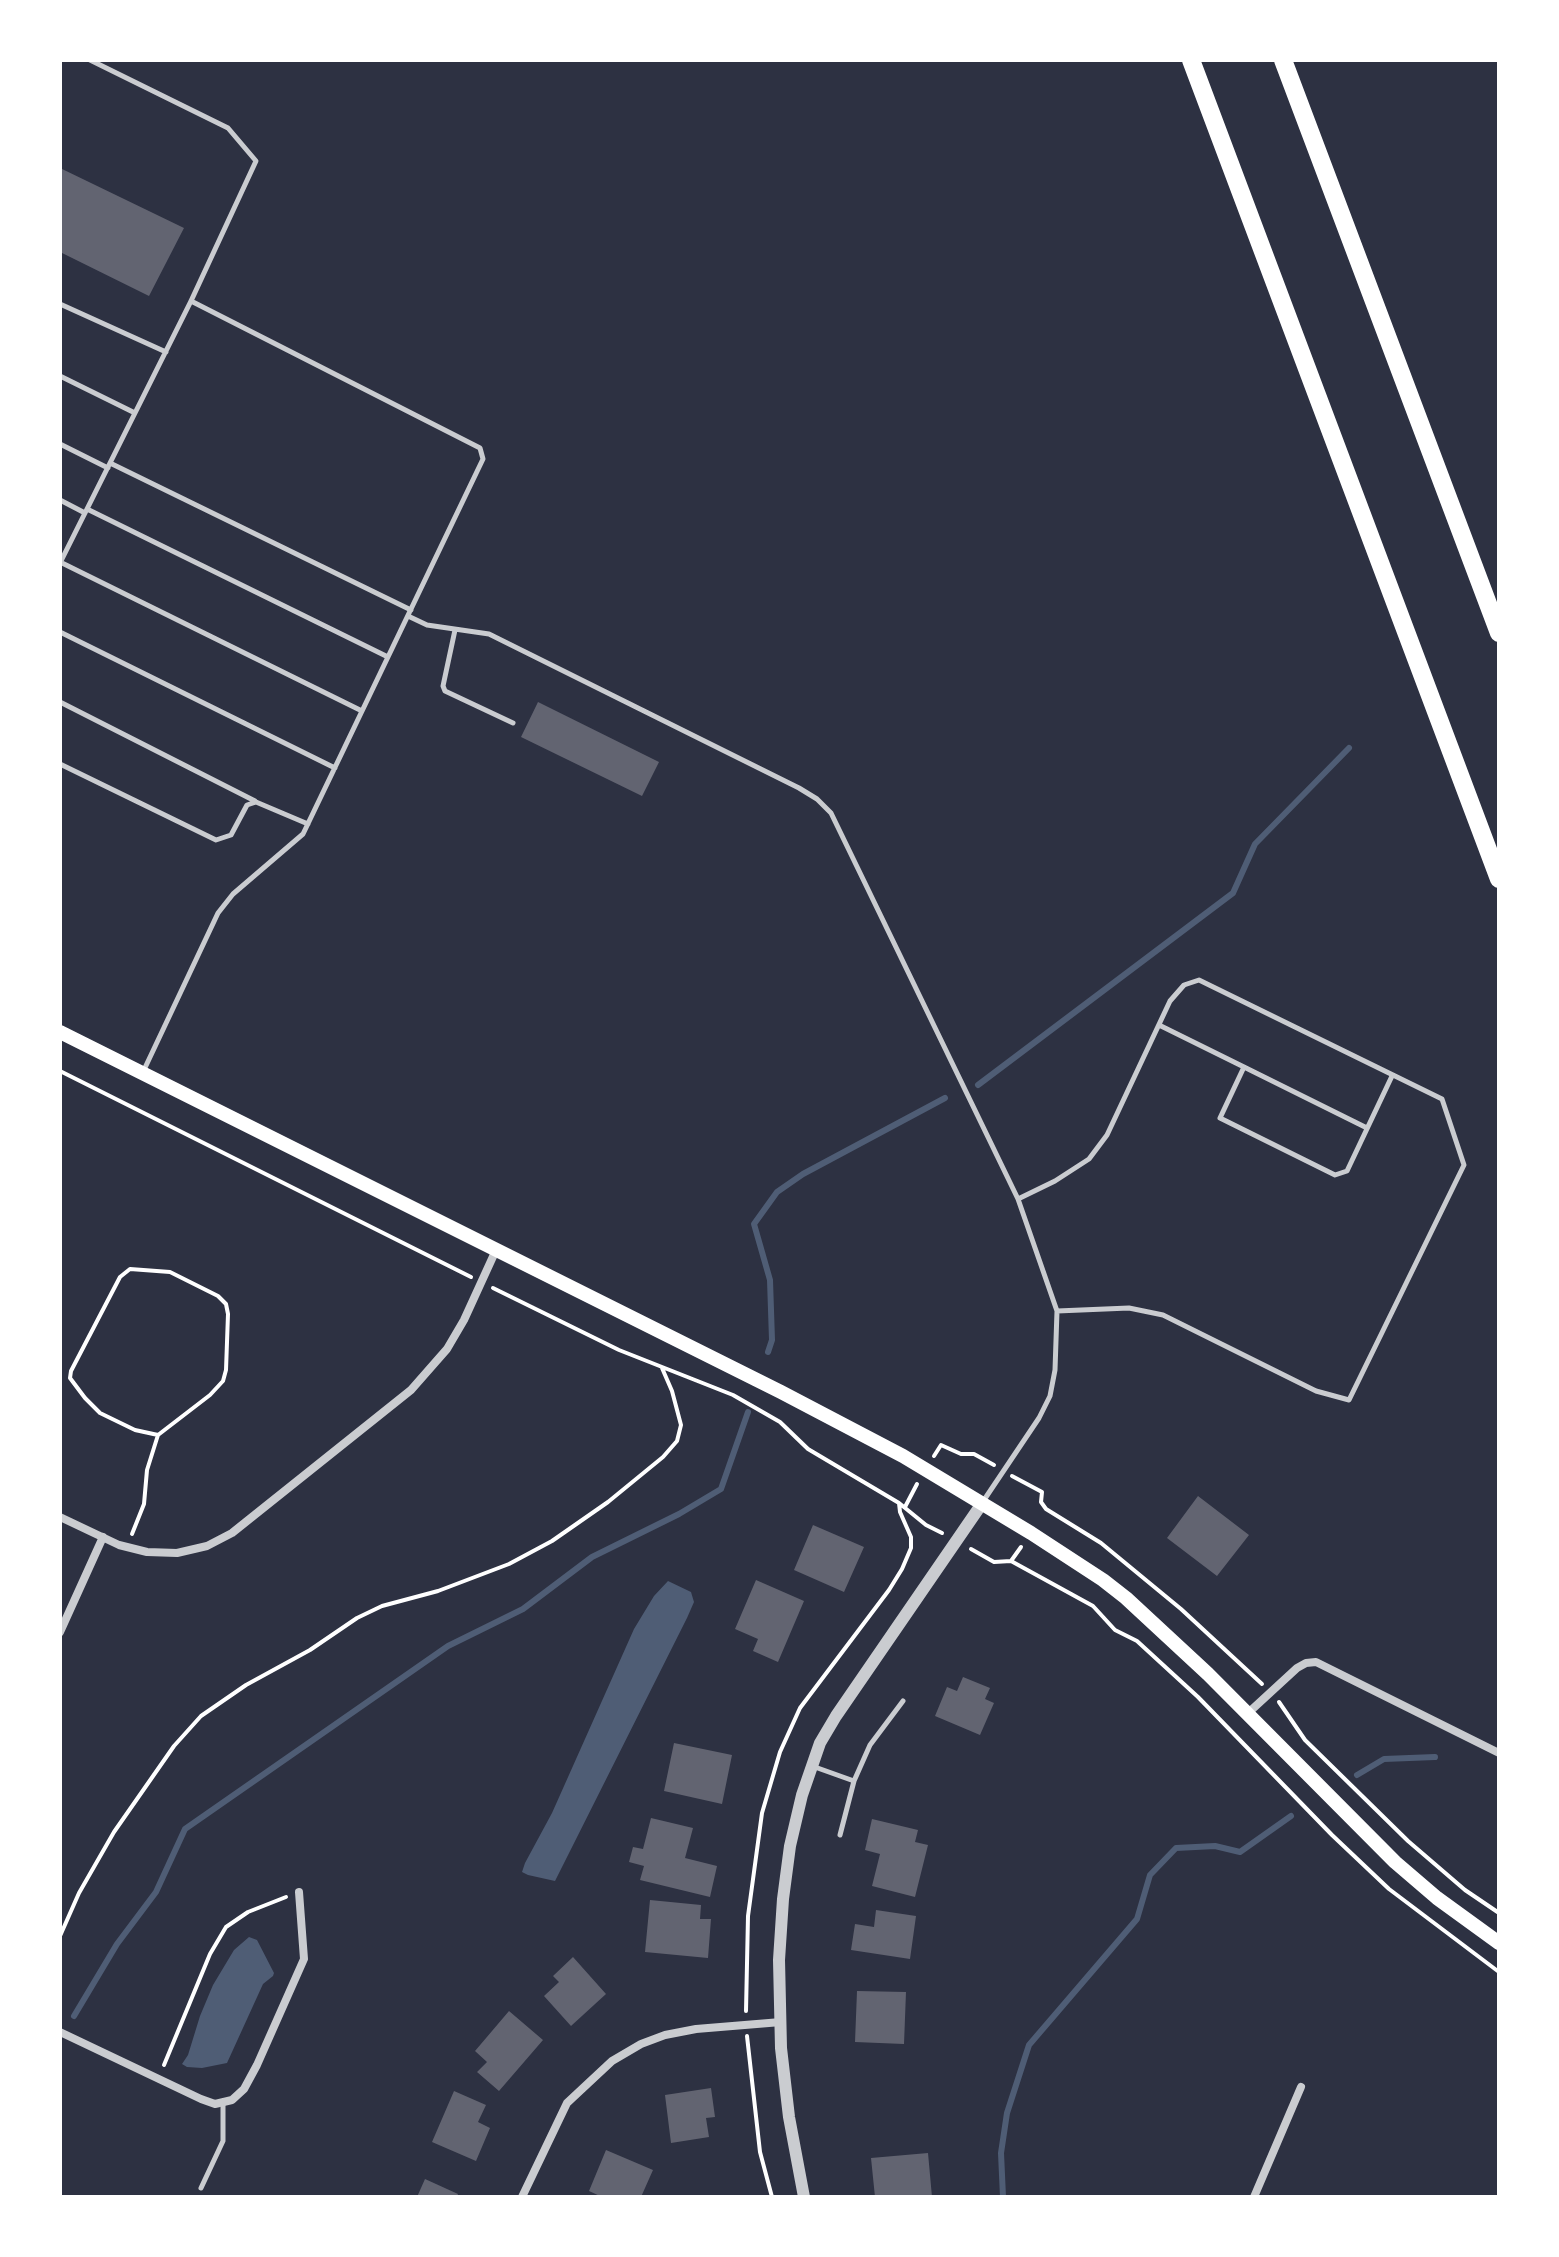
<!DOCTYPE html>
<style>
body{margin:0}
#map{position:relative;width:1559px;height:2257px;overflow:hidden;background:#2d3142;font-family:"Exo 2",sans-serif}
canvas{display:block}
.frame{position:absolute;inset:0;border:62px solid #fff;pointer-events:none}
</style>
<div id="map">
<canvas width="1559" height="2257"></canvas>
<div class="frame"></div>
</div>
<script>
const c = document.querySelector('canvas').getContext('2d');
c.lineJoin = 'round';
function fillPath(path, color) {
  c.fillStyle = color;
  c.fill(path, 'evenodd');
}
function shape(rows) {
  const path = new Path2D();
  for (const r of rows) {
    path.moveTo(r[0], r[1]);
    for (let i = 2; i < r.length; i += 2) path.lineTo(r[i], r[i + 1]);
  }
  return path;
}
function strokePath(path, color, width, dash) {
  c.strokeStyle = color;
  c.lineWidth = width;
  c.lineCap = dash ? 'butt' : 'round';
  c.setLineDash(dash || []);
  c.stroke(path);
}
const water = shape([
 [668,1581,691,1592,694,1602,687,1618,555,1881,528,1875,522,1872,525,1863,552,1813,634,1629,654,1596],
 [249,1937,257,1940,274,1973,273,1976,263,1984,227,2063,202,2068,187,2067,182,2064,188,2055,200,2016,213,1985,234,1950]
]);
const stream = shape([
 [978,1085,1233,893,1255,844,1349,748],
 [768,1352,772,1340,770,1280,754,1224,777,1192,803,1174,945,1098],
 [1357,1775,1384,1759,1435,1757],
 [74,2016,117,1944,156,1892,185,1829,448,1646,523,1609,592,1557,679,1514,721,1489,748,1412],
 [1003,2197,1001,2153,1007,2113,1029,2045,1137,1919,1150,1875,1176,1848,1215,1846,1240,1852,1291,1816]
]);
const building = shape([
 [60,168,184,228,149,296,60,252],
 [538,702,659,762,642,796,521,737],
 [1198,1496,1249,1535,1217,1576,1167,1538],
 [813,1525,864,1547,844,1592,794,1570],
 [756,1580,804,1601,778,1662,753,1651,758,1639,735,1629],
 [963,1677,990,1688,985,1699,994,1703,980,1735,935,1716,947,1687,957,1691],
 [674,1743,732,1755,722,1804,664,1791],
 [651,1818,693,1828,685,1858,717,1866,710,1897,640,1880,644,1866,629,1862,633,1847,643,1849],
 [872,1819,918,1830,915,1842,928,1845,915,1897,872,1886,880,1854,865,1850],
 [650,1900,701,1905,700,1919,711,1919,708,1958,645,1952],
 [876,1910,916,1916,910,1959,851,1950,855,1924,874,1927],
 [573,1957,606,1994,571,2026,544,1996,559,1982,553,1976],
 [857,1991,906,1992,904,2044,855,2042],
 [509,2011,543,2040,499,2091,477,2072,487,2062,475,2051],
 [711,2088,715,2117,706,2118,709,2137,671,2143,665,2095],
 [454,2091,486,2105,478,2122,490,2128,476,2161,432,2142],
 [606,2150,653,2170,641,2197,602,2197,589,2191],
 [928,2153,932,2197,875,2197,871,2158],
 [425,2179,458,2194,457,2197,417,2197]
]);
const path = shape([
 [60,1071,471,1277],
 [493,1288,619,1350,733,1395,780,1422,808,1449,899,1503],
 [934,1456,941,1445,961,1454,974,1454,994,1465],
 [1012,1476,1042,1492,1041,1502,1046,1509,1101,1543,1181,1609,1262,1684],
 [905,1507,917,1484],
 [132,1534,144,1504,147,1470,158,1435,210,1395,223,1381,226,1370,228,1314,226,1304,218,1296,170,1272,130,1269,120,1277,71,1371,70,1378,85,1398,100,1413,135,1430,158,1435],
 [971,1549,994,1562,1011,1561,1093,1606,1115,1630,1137,1641,1198,1697,1332,1835,1389,1889,1499,1972],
 [1011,1561,1021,1547],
 [1279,1702,1305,1740,1408,1841,1465,1890,1499,1913],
 [60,1936,79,1893,114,1832,174,1746,201,1716,246,1685,310,1650,357,1618,382,1606,438,1591,509,1564,552,1541,608,1502,663,1457,677,1441,681,1425,672,1391,662,1368],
 [746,2011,748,1916,762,1813,780,1752,800,1708,889,1590,902,1569,911,1548,911,1537,900,1512,899,1503,926,1525,942,1533],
 [747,2036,760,2152,772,2197],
 [164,2065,210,1954,226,1927,248,1912,286,1897]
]);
const service = shape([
 [60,304,166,352],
 [60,376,135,413],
 [60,444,108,468],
 [110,463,411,610],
 [60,500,85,513],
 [87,509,388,657],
 [60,562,362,711],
 [60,563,191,301,256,161,228,128,90,60],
 [408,616,427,625,489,634,799,788,817,799,831,813,1018,1199,1057,1311,1055,1370,1050,1396,1039,1418,982,1503],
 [455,630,443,686,445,691,513,723],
 [60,632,335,768],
 [60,702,255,801],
 [60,764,216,840,231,835,247,805,256,802,308,824],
 [1159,1025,1244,1067,1220,1118,1335,1175,1347,1171,1392,1076],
 [1244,1067,1367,1128],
 [143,1072,218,913,233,894,303,834,483,459,480,448,191,301],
 [1018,1199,1055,1181,1089,1159,1107,1135,1170,1001,1184,985,1199,980,1442,1099,1464,1165,1349,1400,1316,1391,1163,1315,1129,1308,1057,1311],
 [812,1766,854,1781],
 [840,1835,854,1781,870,1745,903,1701],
 [201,2188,223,2141,223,2103]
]);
const minor = shape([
 [60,1517,119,1545,147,1552,177,1553,207,1546,232,1533,411,1390,447,1349,464,1320,496,1250],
 [60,1632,103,1537],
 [1247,1714,1297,1668,1306,1663,1316,1662,1499,1753],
 [60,2032,201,2099,215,2104,232,2100,244,2089,257,2065,304,1959,299,1892],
 [522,2197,567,2103,612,2061,641,2044,665,2035,696,2029,781,2022],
 [1254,2197,1301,2087]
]);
const tertiary = shape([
 [804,2197,789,2117,781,2048,779,1960,783,1899,790,1846,802,1795,820,1743,836,1716,981,1505]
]);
const secondary = shape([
 [60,1032,781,1392,903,1456,1031,1533,1103,1580,1126,1598,1208,1674,1395,1862,1437,1898,1499,1943]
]);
const motorway = shape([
 [1191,60,1499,879],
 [1283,60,1499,633]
]);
fillPath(water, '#4f5d75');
strokePath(stream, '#4f5d75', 6);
fillPath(building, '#626471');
strokePath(path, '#fff', 4);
strokePath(service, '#caccd0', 5);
strokePath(minor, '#caccd0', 8);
strokePath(tertiary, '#caccd0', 12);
strokePath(secondary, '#fff', 14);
strokePath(motorway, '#fff', 18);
</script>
